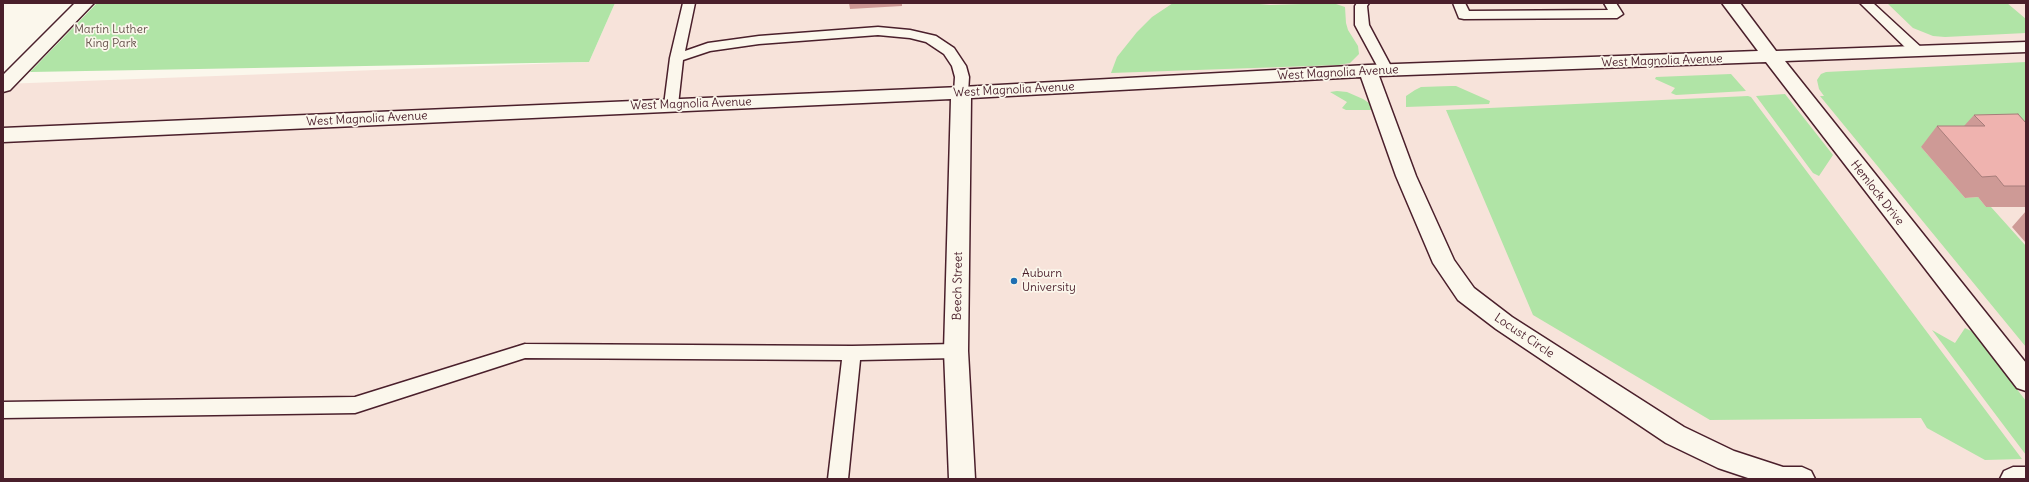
<!DOCTYPE html>
<style>
body{margin:0}
#map{position:relative;width:2029px;height:482px;overflow:hidden;background:#fbf7ec;font-family:Delius,sans-serif}
canvas{display:block}
.frame{position:absolute;inset:0;border:4px solid #4a1f2b;pointer-events:none}
</style>
<div id="map">
<canvas width="2029" height="482"></canvas>
<div class="frame"></div>
</div>
<script>
const c = document.querySelector('canvas').getContext('2d');
c.lineJoin = 'round';
function fillPath(path, color) {
  c.fillStyle = color;
  c.fill(path, 'evenodd');
}
function shape(rows) {
  const path = new Path2D();
  for (const r of rows) {
    path.moveTo(r[0], r[1]);
    for (let i = 2; i < r.length; i += 2) path.lineTo(r[i], r[i + 1]);
  }
  return path;
}
function strokePath(path, color, width, dash) {
  c.strokeStyle = color;
  c.lineWidth = width;
  c.lineCap = dash ? 'butt' : 'round';
  c.setLineDash(dash || []);
  c.stroke(path);
}
function drawText(font, color, halo, rows, align = 'center') {
  c.font = font + ' Delius,sans-serif';
  c.lineWidth = 3.5;
  c.setLineDash([]);
  c.textBaseline = 'middle';
  c.strokeStyle = halo;
  c.fillStyle = color;
  for (const [text, x, y, turn = 0] of rows) {
    c.save();
    c.translate(x, y);
    c.rotate((+turn || 0) * Math.PI / 180);
    c.textAlign = isNaN(turn) ? turn : align;
    if (halo) c.strokeText(text, 0, 0);
    c.fillText(text, 0, 0);
    c.restore();
  }
}
const built = shape([
 [615,3,2026,3,2026,479,3,479,3,84,589,62]
]);
const green = shape([
 [97,3,615,3,589,62,30,72],
 [1173,3,1249,3,1270,5,1333,3,1345,7,1346,23,1348,30,1358,46,1359,54,1350,63,1339,65,1111,73,1117,57,1137,32,1152,17],
 [1887,3,2007,3,2026,19,2026,33,1945,37,1933,36,1913,28],
 [2026,62,2026,138,1921,147,1965,198,1978,197,1986,207,1991,207,2026,246,2026,347,1820,96,1824,96,1819,89,1817,80,1821,74,1826,72],
 [1731,74,1746,91,1676,95,1671,93,1675,88,1655,79,1656,77],
 [1451,86,1456,86,1490,101,1489,104,1406,107,1406,96,1415,90,1421,87],
 [1337,91,1347,92,1363,99,1369,103,1373,110,1346,110,1342,108,1347,102,1330,92],
 [1785,94,1833,155,1819,176,1813,173,1756,96],
 [1748,96,1751,97,2022,459,1985,460,1927,428,1921,418,1710,420,1533,315,1446,110],
 [1965,328,1973,332,2026,401,2026,455,1932,330,1955,343]
]);
const lane = shape([
 [683,3,695,3,685,51,708,43,759,36,878,27,910,30,936,36,954,48,966,66,969,77,968,93,966,96,956,96,954,93,955,77,952,66,944,54,926,42,910,38,878,35,759,44,710,51,683,60,678,105,676,108,671,109,666,108,664,105,670,58,683,3],
 [1357,3,1369,3,1367,6,1369,25,1393,70,1391,73,1381,73,1355,25,1355,6,1357,3],
 [1453,3,1465,3,1469,11,1608,10,1604,3,1616,3,1623,14,1617,18,1464,19,1459,18,1453,3],
 [1860,3,1873,3,1923,49,1925,52,1923,55,1913,55,1860,3],
 [525,344,852,346,956,344,962,346,965,351,962,356,956,358,860,360,848,479,828,479,842,360,525,358,355,413,3,418,3,402,355,397,525,344]
]);
const street = shape([
 [75,3,94,3,10,90,3,92,3,75,75,3],
 [1722,3,1740,3,1776,51,2026,42,2026,52,1785,61,2026,363,2026,391,2017,388,1766,62,1379,76,1416,176,1454,260,1474,288,1512,317,1684,427,1734,451,1783,467,1802,467,1811,471,1815,479,1751,479,1718,468,1666,443,1496,329,1458,300,1433,263,1396,176,1361,77,971,98,968,351,975,479,949,479,944,351,951,99,3,142,3,128,961,87,1368,65,1758,51,1722,3],
 [2013,467,2026,467,2026,479,2000,479,2004,471,2013,467]
]);
const wall = shape([
 [849,3,902,3,902,6,850,9],
 [1974,115,2026,123,2026,207,1986,207,1978,197,1965,198,1921,147,1937,126,1964,126],
 [2026,211,2026,243,2012,227]
]);
const building = shape([
 [2018,114,2026,123,2026,186,2004,186,1996,176,1982,177,1937,126,1985,126,1974,115,2018,114]
]);
const markers = [
 [1014,281,4,"#1f6fb2"]
];
const parkNames = [
 ["Martin Luther",111,30],
 ["King Park",111,44]
];
const streetNames = [
 ["West Magnolia Avenue",1662,61,-2],
 ["West Magnolia Avenue",1338,73,-3],
 ["West Magnolia Avenue",1014,90,-3],
 ["West Magnolia Avenue",691,104,-2],
 ["West Magnolia Avenue",367,119,-3],
 ["Hemlock Drive",1877,193,52],
 ["Beech Street",958,286,-89],
 ["Locust Circle",1524,336,34]
];
const poiNames = [
 ["Auburn",1022,274],
 ["University",1022,288]
];
fillPath(built, '#f7e3da');
fillPath(green, '#b0e4a6');
strokePath(lane, '#4a1f2b', 3);
strokePath(street, '#4a1f2b', 3);
fillPath(lane, '#fbf7ec');
fillPath(street, '#fbf7ec');
fillPath(wall, '#ce9a96');
fillPath(building, '#efb3af');
strokePath(building, '#a77d7a', 1);
for (const [x, y, r, color] of markers) {
  const dot = new Path2D();
  dot.arc(x, y, r, 0, 2 * Math.PI);
  c.fillStyle = color;
  c.fill(dot);
  strokePath(dot, '#fbf7ec', 1.5);
}
drawText('12px', '#64504a', '#fbf7ec', parkNames);
drawText('12px', '#4a1f2b', '#fbf7ec', streetNames);
drawText('12px', '#4a1f2b', '#fbf7ec', poiNames, 'left');
</script>
